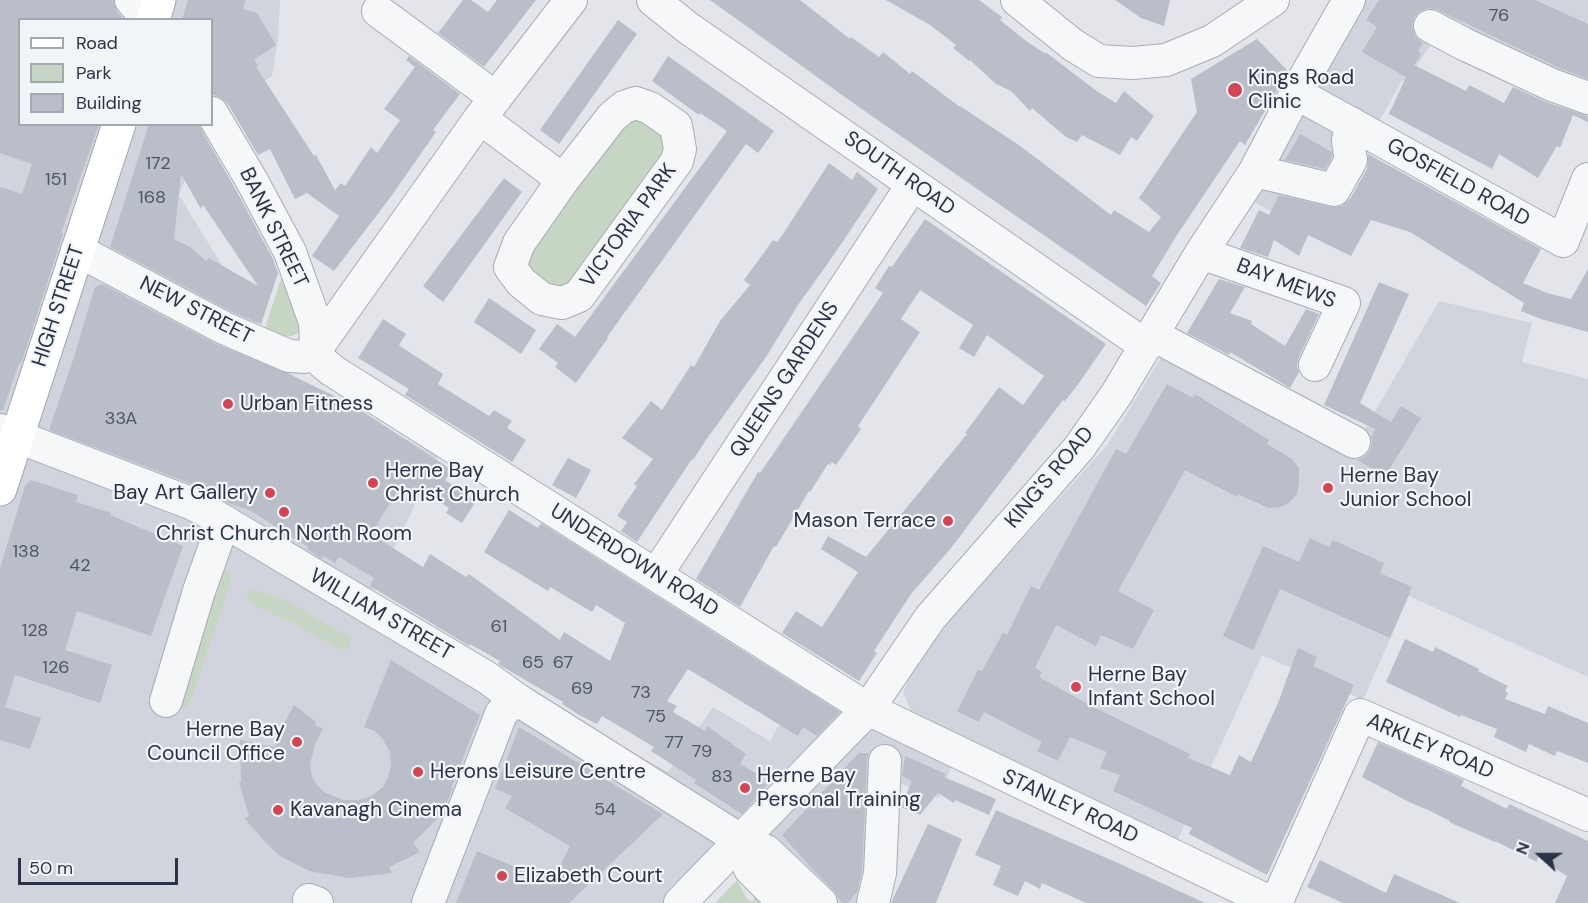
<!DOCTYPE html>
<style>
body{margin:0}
#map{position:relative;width:1588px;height:903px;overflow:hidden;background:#e3e5eb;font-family:"DM Sans",sans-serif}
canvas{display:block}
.legend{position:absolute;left:18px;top:18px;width:195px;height:108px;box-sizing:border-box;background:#f2f5f8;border:2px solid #a2a7b0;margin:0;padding:8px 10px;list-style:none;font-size:18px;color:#2a3244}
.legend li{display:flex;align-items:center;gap:12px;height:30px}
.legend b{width:30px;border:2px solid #a2a7b0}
.north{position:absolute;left:1510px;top:825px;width:60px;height:60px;-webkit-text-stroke:4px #f2f5f8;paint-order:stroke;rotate:291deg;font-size:16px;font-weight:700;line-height:24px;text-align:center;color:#2a3244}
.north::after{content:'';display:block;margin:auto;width:21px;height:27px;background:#2a3244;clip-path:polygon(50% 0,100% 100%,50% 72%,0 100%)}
.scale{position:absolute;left:18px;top:858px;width:160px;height:27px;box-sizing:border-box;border:3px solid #2a3244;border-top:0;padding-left:8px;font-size:18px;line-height:21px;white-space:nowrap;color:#2a3244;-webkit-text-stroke:4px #f2f5f8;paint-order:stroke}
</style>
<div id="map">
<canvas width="1588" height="903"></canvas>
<ul class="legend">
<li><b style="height:8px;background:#fff"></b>Road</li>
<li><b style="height:16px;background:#c7d5c4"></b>Park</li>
<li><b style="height:16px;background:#babec9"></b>Building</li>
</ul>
<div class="north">N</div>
<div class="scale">50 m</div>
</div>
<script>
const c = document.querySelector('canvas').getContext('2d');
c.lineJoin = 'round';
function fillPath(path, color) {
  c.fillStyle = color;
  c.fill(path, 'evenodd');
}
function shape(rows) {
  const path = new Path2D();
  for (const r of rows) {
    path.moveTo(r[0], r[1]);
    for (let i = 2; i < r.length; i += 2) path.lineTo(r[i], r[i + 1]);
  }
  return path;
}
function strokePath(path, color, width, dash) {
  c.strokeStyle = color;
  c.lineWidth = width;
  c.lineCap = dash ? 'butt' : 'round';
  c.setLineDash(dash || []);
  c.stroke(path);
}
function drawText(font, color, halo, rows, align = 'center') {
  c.font = font + ' "DM Sans",sans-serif';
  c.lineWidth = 4.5;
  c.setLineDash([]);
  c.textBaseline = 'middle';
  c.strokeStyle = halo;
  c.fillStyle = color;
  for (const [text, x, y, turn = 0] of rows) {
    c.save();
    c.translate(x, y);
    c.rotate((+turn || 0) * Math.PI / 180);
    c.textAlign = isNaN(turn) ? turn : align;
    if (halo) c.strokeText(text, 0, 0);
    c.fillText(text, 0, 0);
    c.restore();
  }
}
const built = shape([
 [0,0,280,0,278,40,272,76,226,106,203,136,179,195,287,372,438,457,367,605,668,772,713,707,770,741,810,671,958,750,939,798,896,782,889,903,793,903,738,861,694,903,0,903],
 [20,20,212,20,212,124,20,124],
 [1365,0,1588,0,1588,101,1437,35,1409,78,1402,81,1314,236,1251,200],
 [1439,301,1532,323,1522,362,1588,379,1588,677,1409,596,1363,700,1262,655,1178,839,913,714,903,693,913,669,951,619,1108,444,1178,330,1362,434]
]);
const green = shape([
 [638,112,671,143,572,289,537,288,522,254,613,138],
 [283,273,303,323,299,332,292,336,285,336,265,328],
 [221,568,229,573,231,580,191,699,187,707,184,708,172,703],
 [252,589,268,593,291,603,343,633,350,637,350,644,345,650,339,649,297,625,253,605,247,598,248,593],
 [737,880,747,899,753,902,754,898,760,895,768,903,715,903]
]);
const building = shape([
 [0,0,114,0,117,12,124,20,20,20,20,124,99,124,61,233,63,234,23,358,21,363,19,363,3,410,0,410,0,187,22,194,32,164,0,153],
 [188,0,246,0,243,9,257,13,276,45,254,60,258,66,256,67,314,156,316,155,335,190,341,183,345,186,371,147,377,153,400,120,384,109,415,67,406,60,409,56,460,94,433,130,436,132,390,198,334,271,312,256,339,216,307,193,295,199,270,149,258,155,228,104,221,98,212,94,212,20,182,20],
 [463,0,471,0,488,12,497,0,536,0,484,67,438,33],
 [710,0,800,0,850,39,851,37,879,57,883,52,910,74,912,71,960,107,960,106,1019,145,1111,215,1114,210,1149,232,1161,217,1139,198,1197,112,1191,79,1257,39,1288,71,1245,145,1240,141,1177,235,1152,276,1161,283,1146,306,856,105],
 [886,0,979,0,1002,17,1000,20,1026,41,1046,54,1047,53,1098,92,1116,103,1124,91,1154,116,1137,141,1131,137,1120,155,1082,135,1077,142,1066,137,1032,108,1030,111,1011,91,996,84,970,60,969,61,953,48,956,45,930,25],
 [1115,0,1170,0,1164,26,1141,18],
 [1379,0,1535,0,1588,24,1588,79,1559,68,1438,10,1429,8,1420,11,1414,17,1412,26,1415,36,1423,43,1418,51,1421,54,1414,65,1466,91,1469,85,1504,103,1513,87,1546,102,1588,116,1588,122,1573,115,1560,148,1557,146,1538,178,1499,154,1492,169,1389,114,1406,77,1362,52,1377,27,1366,20],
 [618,20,637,34,559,144,540,130],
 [668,56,774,131,758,153,746,144,607,337,608,338,576,383,555,367,558,363,539,349,557,324,575,337,727,131,700,113,699,115,652,81],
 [149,124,198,124,236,190,273,259,278,273,261,324,232,312,110,247],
 [181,174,201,209,203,205,258,286,209,258,206,261,190,247,174,239],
 [1300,134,1332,152,1332,157,1325,169,1285,160],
 [1368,154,1541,249,1523,283,1547,293,1571,299,1588,269,1588,332,1541,319,1521,311,1524,303,1410,232,1371,220,1351,256,1308,235,1299,256,1274,240,1268,257,1240,248,1259,210,1269,215,1279,195,1330,207,1342,206,1350,199,1367,169],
 [829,163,852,180,857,172,878,189,833,256,798,305,766,357,706,440,693,460,692,459,637,542,621,531,627,522,617,516,637,486,634,484,653,459,622,438,651,401,662,410,691,365,694,367,720,321,750,285,744,280,773,240,777,242,783,234],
 [504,178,522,192,443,302,423,286],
 [925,219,1106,344,1079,383,1065,401,1063,400,951,548,911,594,874,651,877,653,859,681,782,633,796,611,822,627,858,572,821,549,828,536,866,557,967,434,965,433,999,387,1023,405,1044,376,987,335,974,357,959,348,973,325,920,290,901,319,920,332,858,426,861,429,836,465,832,462,830,465,828,464,810,492,809,491,776,547,774,546,740,607,696,579,758,472,760,473,883,293,875,288,889,266,892,267],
 [1219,279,1245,287,1230,313,1252,321,1251,324,1285,346,1306,309,1319,314,1299,357,1297,366,1299,372,1290,388,1230,352,1229,355,1187,333],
 [1379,282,1409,294,1360,403,1391,422,1401,406,1421,418,1385,476,1357,460,1364,457,1370,451,1372,442,1371,437,1375,429,1324,405],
 [102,284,216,344,289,374,353,405,452,470,445,480,476,501,462,523,446,513,449,508,418,488,414,495,400,487,371,534,423,567,430,554,466,577,469,574,560,640,564,632,610,661,625,623,596,605,592,612,550,587,548,591,484,552,509,510,538,528,541,523,840,712,817,736,803,727,798,736,688,669,667,701,677,706,673,712,705,731,707,726,746,754,740,764,759,775,760,781,767,785,742,814,694,783,696,780,651,751,654,747,602,716,597,724,579,715,562,704,563,702,503,667,498,664,500,661,470,644,469,646,370,586,374,578,339,557,335,563,324,556,322,559,307,549,308,547,251,511,226,502,200,487,49,430,75,354,92,296,95,287],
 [489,298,536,330,521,354,474,322],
 [383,319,406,334,399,345,403,348,443,374,438,384,489,416,494,410,512,421,507,428,526,440,512,462,405,395,409,389,358,358],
 [1167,384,1193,398,1195,394,1269,440,1267,444,1292,459,1299,468,1299,483,1297,494,1289,503,1280,507,1268,508,1238,494,1237,497,1185,470,1118,591,1154,610,1133,649,1101,635,1096,646,1056,625,1035,668,1042,672,1039,677,1093,707,1190,754,1188,758,1230,775,1239,755,1251,762,1278,703,1298,648,1317,657,1313,666,1354,685,1267,875,1189,834,1192,828,1113,791,1120,775,1100,768,1107,752,1070,737,1058,761,1037,751,1042,742,984,712,979,722,957,711,978,670,982,671,1003,633,1007,635,1031,586,1039,590,1116,449,1126,454],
 [568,458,591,470,576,498,552,485],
 [31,480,78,495,76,502,111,513,110,515,183,546,151,636,77,611,65,650,112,665,100,703,15,675,5,707,41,718,30,749,0,740,0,568,25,486],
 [1310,538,1329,547,1333,540,1384,563,1380,573,1412,587,1390,638,1280,589,1253,650,1223,636,1263,546,1299,562],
 [1405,639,1433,652,1435,647,1479,669,1478,671,1508,686,1505,691,1508,693,1505,699,1545,714,1548,706,1588,723,1588,763,1557,751,1555,756,1529,744,1526,752,1494,737,1497,729,1461,715,1460,717,1386,682],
 [391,660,480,715,451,788,453,788,448,800,435,821,413,843,420,852,389,867,392,873,350,878,309,871,280,856,270,847,244,818,249,816,239,782,241,782,240,740,275,747,282,727,294,705,316,722,315,725,323,729,315,745,310,764,312,777,316,784,324,792,343,800,359,800,372,796,383,787,388,777,391,765,390,752,382,738,375,731,364,727],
 [519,727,663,814,569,903,456,903,477,851,552,882,570,846,505,808,512,796,495,789],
 [1378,742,1464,780,1461,786,1507,809,1509,804,1588,841,1588,903,1555,903,1567,876,1538,857,1537,862,1495,841,1495,842,1449,822,1450,821,1430,811,1409,802,1362,777],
 [859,753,869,753,867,760,862,871,857,892,848,903,842,903,833,890,815,872,782,835],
 [905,756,946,774,944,777,996,799,989,815,955,800,954,803,938,793,920,815,901,807,912,781,902,776],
 [996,810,1118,863,1205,903,1086,903,1042,883,1040,889,1025,881,1018,896,993,885,1001,866,975,855],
 [928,824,962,839,936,903,891,903],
 [1320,860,1386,893,1394,874,1460,903,1343,903,1307,887]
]);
const minor = shape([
 [131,0,149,20],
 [653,0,688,28,1146,346],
 [1017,0,1073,45,1099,61,1133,63,1166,60,1212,41,1273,0],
 [378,11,496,98],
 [1430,26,1464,44,1552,85,1588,98],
 [1296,93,1563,241,1588,179],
 [636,103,650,108,676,126,680,149,677,161,579,296,562,303,542,299,521,282,510,267,519,243,563,180,612,117,624,107,636,103],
 [212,113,252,181,290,252,315,322,316,349],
 [480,118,563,180],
 [1255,171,1334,190,1351,160,1348,141,1351,123],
 [77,250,224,328,289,356,305,357,316,349,480,118,571,0],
 [1201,253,1344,303,1315,365],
 [1153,335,1354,442],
 [316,349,322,362,333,371,868,709,1272,903],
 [0,430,193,504,210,513,486,677,518,700,742,841,766,851,821,903],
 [656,575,913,184],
 [166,701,199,591,224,521],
 [742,841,750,869,784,903],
 [309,900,317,903],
 [428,903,501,714,509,705,518,700],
 [680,903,868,709,930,618,1079,448,1116,395,1201,253,1255,171,1296,93,1349,0],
 [873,903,880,873,885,761],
 [1276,903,1360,715,1588,815]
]);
const major = shape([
 [153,20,159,0],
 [0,489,119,124]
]);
const markers = [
 [1235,90,8,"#d14654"],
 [228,404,6,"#d14654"],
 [373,483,6,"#d14654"],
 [1328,488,6,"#d14654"],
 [270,493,6,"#d14654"],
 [284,512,6,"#d14654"],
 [948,521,6,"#d14654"],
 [1076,687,6,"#d14654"],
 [297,742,6,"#d14654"],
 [418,772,6,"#d14654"],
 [745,788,6,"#d14654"],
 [278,810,6,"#d14654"],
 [502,876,6,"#d14654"]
];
const numberNames = [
 ["76",1499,16],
 ["172",158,164],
 ["151",56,180],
 ["168",152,198],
 ["33A",121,419],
 ["138",26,552],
 ["42",80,566],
 ["61",499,627],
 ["128",35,631],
 ["65",533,663],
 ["67",563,663],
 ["126",56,668],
 ["69",582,689],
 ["73",641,693],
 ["75",656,717],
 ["77",674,743],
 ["79",702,752],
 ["83",722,777],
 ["54",605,810]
];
const poiNames = [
 ["Kings Road",1248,78],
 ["Clinic",1248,102],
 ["Urban Fitness",240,404],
 ["Herne Bay",385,471],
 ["Christ Church",385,495],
 ["Herne Bay",1340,476],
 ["Junior School",1340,500],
 ["Bay Art Gallery",258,493,"right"],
 ["Mason Terrace",936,521,"right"],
 ["Christ Church North Room",284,534,"center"],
 ["Herne Bay",1088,675],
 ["Infant School",1088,699],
 ["Herne Bay",285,730,"right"],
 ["Council Office",285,754,"right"],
 ["Herons Leisure Centre",430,772],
 ["Herne Bay",757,776],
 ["Personal Training",757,800],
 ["Kavanagh Cinema",290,810],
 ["Elizabeth Court",514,876]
];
const streetNames = [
 ["SOUTH ROAD",899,174,35],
 ["GOSFIELD ROAD",1458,183,29],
 ["VICTORIA PARK",629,226,-54],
 ["BANK STREET",273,228,64],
 ["BAY MEWS",1286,284,21],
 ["HIGH STREET",59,306,-72],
 ["NEW STREET",196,311,27],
 ["QUEENS GARDENS",785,380,-57],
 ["KING'S ROAD",1050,478,-50],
 ["UNDERDOWN ROAD",634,561,32],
 ["WILLIAM STREET",381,615,30],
 ["ARKLEY ROAD",1430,747,23],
 ["STANLEY ROAD",1070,807,25]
];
fillPath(built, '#d1d4dd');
fillPath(green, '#c7d5c4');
fillPath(building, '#babec9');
strokePath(minor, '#a8acb6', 34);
strokePath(major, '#a2a9b7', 35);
strokePath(minor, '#f6f7f9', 32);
strokePath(major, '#fff', 33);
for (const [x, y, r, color] of markers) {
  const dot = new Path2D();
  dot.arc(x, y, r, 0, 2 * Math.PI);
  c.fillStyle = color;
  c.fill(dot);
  strokePath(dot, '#f2f5f8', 2);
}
drawText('18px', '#4e5565', null, numberNames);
drawText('21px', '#2a3244', '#f2f5f8', poiNames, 'left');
drawText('21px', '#2a3244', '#f2f5f8', streetNames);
</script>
